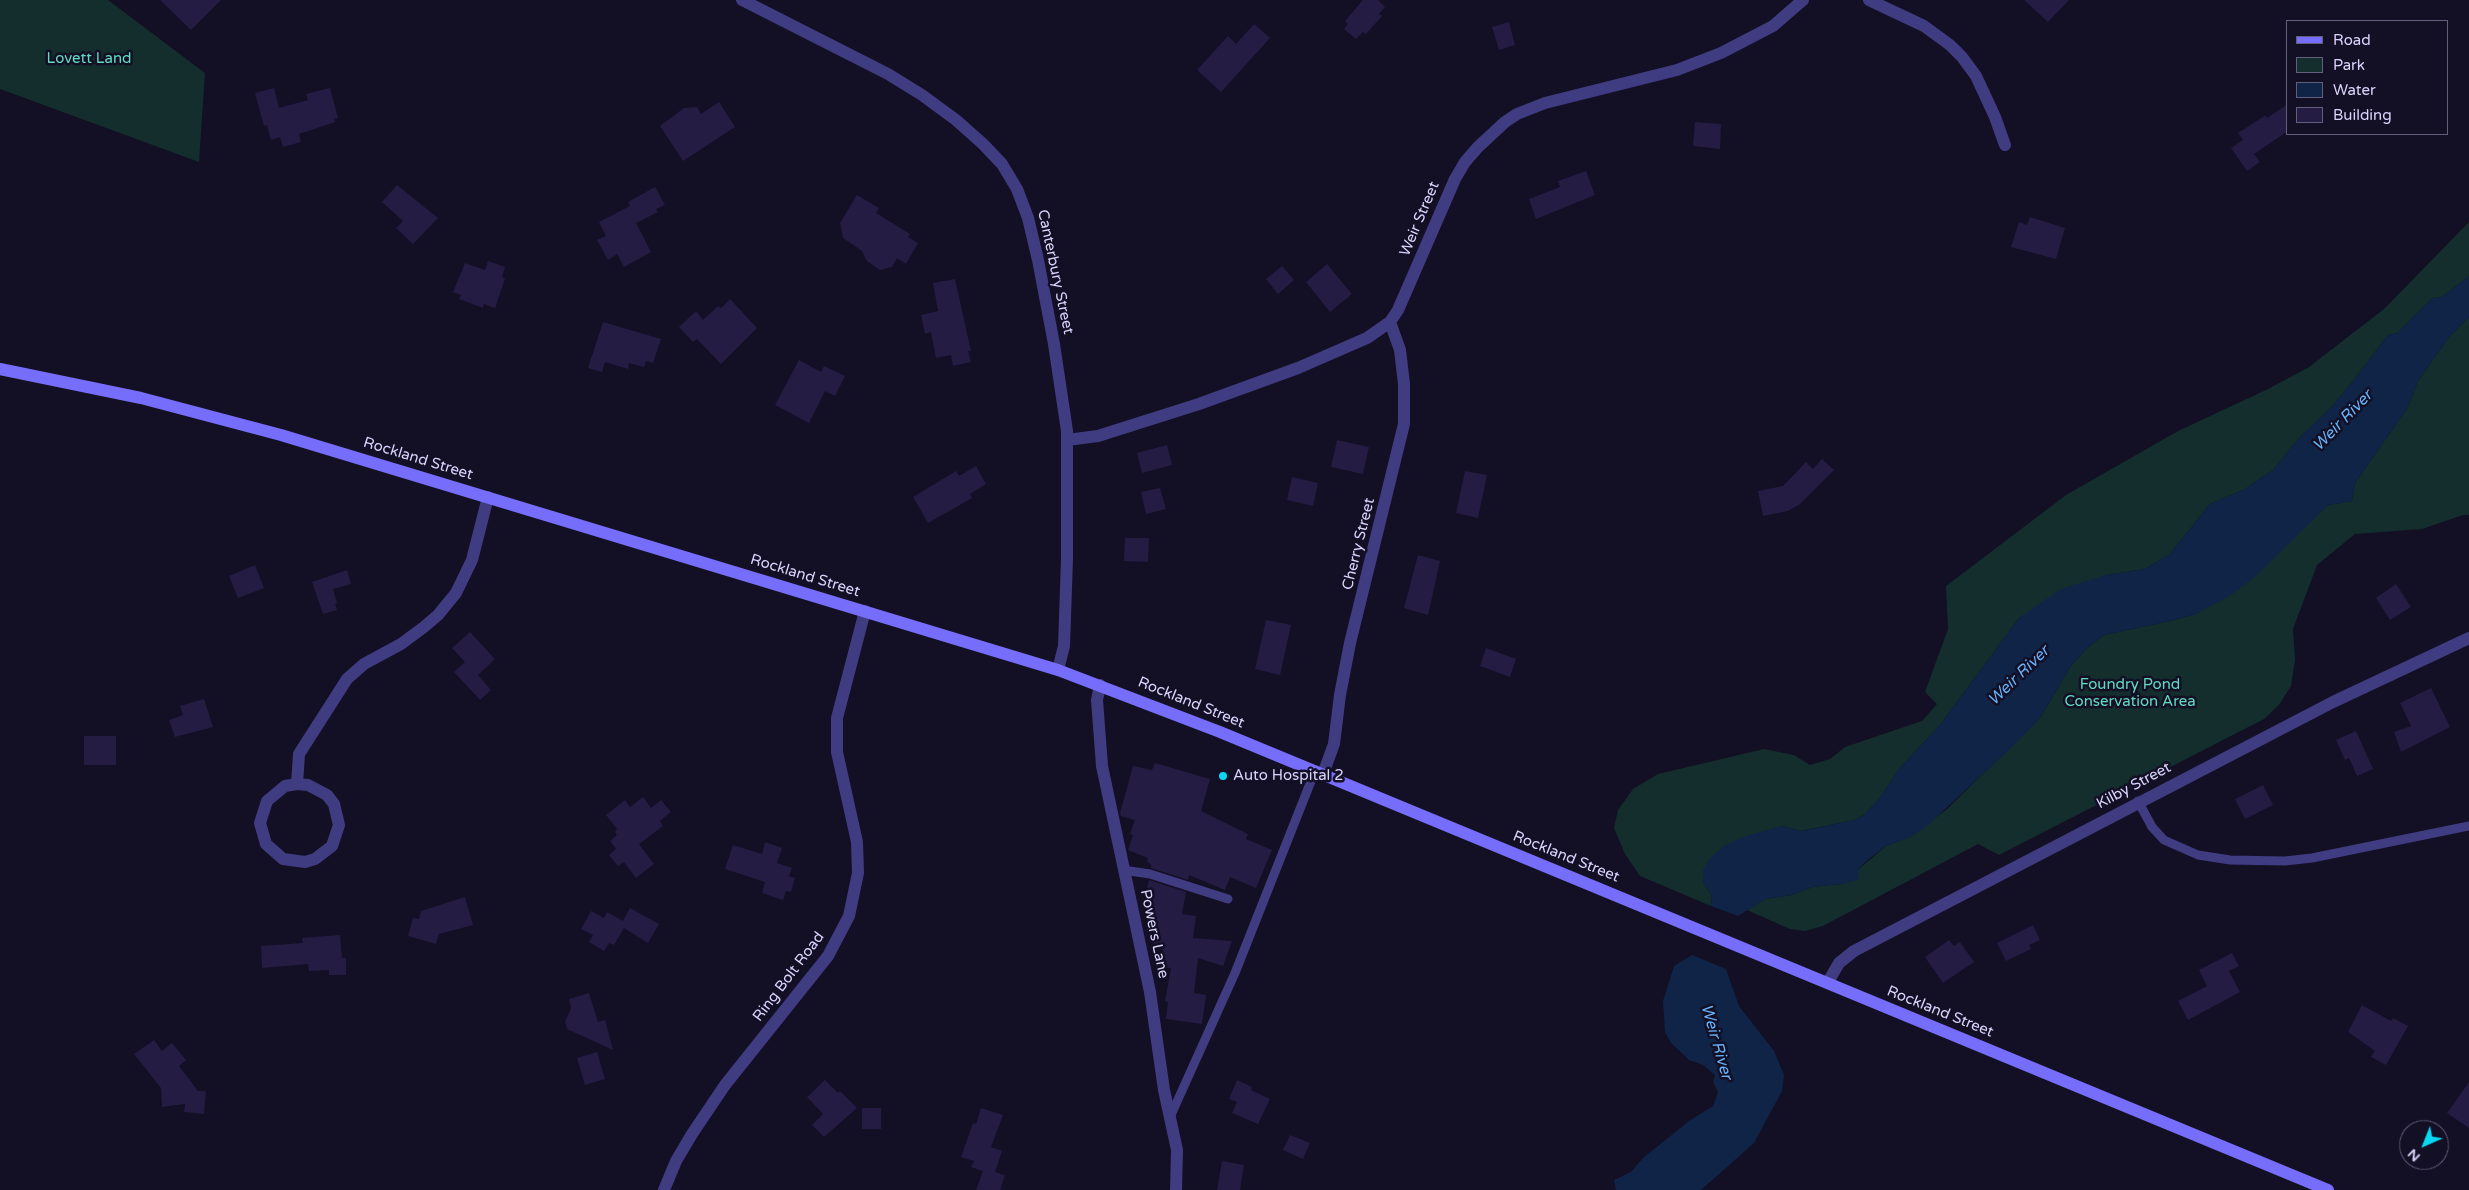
<!DOCTYPE html>
<style>
body{margin:0}
#map{position:relative;width:2469px;height:1190px;overflow:hidden;background:#130f24;font-family:"Varela Round",sans-serif}
canvas{display:block}
.legend{position:absolute;left:2286px;top:20px;width:162px;height:115px;box-sizing:border-box;background:#130f24;border:1px solid #635e7b;margin:0;padding:6px 9px;list-style:none;font-size:15px;color:#dad4fd}
.legend li{display:flex;align-items:center;gap:10px;height:25px}
.legend b{width:25px;border:1px solid #635e7b}
.north{position:absolute;left:2399px;top:1120px;width:50px;height:50px;box-sizing:border-box;background:#130f24;border:1px solid #635e7b;border-radius:50%;rotate:224deg;font-size:14px;font-weight:700;line-height:20px;text-align:center;color:#dad4fd}
.north::after{content:'';display:block;margin:auto;width:18px;height:22px;background:#09d7f4;clip-path:polygon(50% 0,100% 100%,50% 72%,0 100%)}
</style>
<div id="map">
<canvas width="2469" height="1190"></canvas>
<ul class="legend">
<li><b style="height:6px;background:#766efa"></b>Road</li>
<li><b style="height:14px;background:#132e2d"></b>Park</li>
<li><b style="height:14px;background:#102447"></b>Water</li>
<li><b style="height:14px;background:#251c44"></b>Building</li>
</ul>
<div class="north">N</div>
</div>
<script>
const c = document.querySelector('canvas').getContext('2d');
c.lineJoin = 'round';
function fillPath(path, color) {
  c.fillStyle = color;
  c.fill(path, 'evenodd');
}
function shape(rows) {
  const path = new Path2D();
  for (const r of rows) {
    path.moveTo(r[0], r[1]);
    for (let i = 2; i < r.length; i += 2) path.lineTo(r[i], r[i + 1]);
  }
  return path;
}
function strokePath(path, color, width, dash) {
  c.strokeStyle = color;
  c.lineWidth = width;
  c.lineCap = dash ? 'butt' : 'round';
  c.setLineDash(dash || []);
  c.stroke(path);
}
function drawText(font, color, halo, rows, align = 'center') {
  c.font = font + ' "Varela Round",sans-serif';
  c.lineWidth = 5;
  c.setLineDash([]);
  c.textBaseline = 'middle';
  c.strokeStyle = halo;
  c.fillStyle = color;
  for (const [text, x, y, turn = 0] of rows) {
    c.save();
    c.translate(x, y);
    c.rotate((+turn || 0) * Math.PI / 180);
    c.textAlign = isNaN(turn) ? turn : align;
    if (halo) c.strokeText(text, 0, 0);
    c.fillText(text, 0, 0);
    c.restore();
  }
}
const green = shape([
 [0,0,108,0,205,73,199,162,0,89],
 [2469,222,2469,276,2442,297,2433,298,2397,333,2388,335,2353,381,2328,411,2301,436,2273,470,2245,489,2210,504,2170,554,2145,569,2106,575,2019,618,1940,725,1900,768,1880,798,1865,814,1854,820,1801,831,1782,826,1703,882,1712,896,1711,906,1640,876,1625,854,1614,828,1618,810,1633,789,1658,774,1764,749,1794,755,1810,765,1830,759,1845,747,1922,721,1937,704,1925,692,1948,629,1946,586,2066,495,2178,431,2268,389,2309,367,2384,309],
 [2469,317,2469,515,2463,515,2422,529,2355,534,2317,565,2293,629,2295,660,2291,686,2279,705,2264,719,1999,855,1978,844,1823,926,1805,931,1790,929,1747,910,1765,899,1792,895,1812,887,1841,884,1886,846,1910,837,1947,809,2040,718,2070,667,2086,649,2104,635,2170,621,2196,614,2301,530,2328,505,2352,501,2355,483,2408,407,2418,381,2449,337]
]);
const water = shape([
 [2469,276,2469,317,2449,337,2418,381,2408,407,2355,483,2352,501,2328,505,2257,575,2231,595,2196,614,2170,621,2104,635,2086,649,2070,667,2040,718,2016,743,1927,826,1910,837,1886,846,1870,858,1859,868,1858,880,1841,884,1812,887,1792,895,1765,899,1738,916,1711,906,1712,896,1703,882,1703,870,1710,858,1725,845,1746,836,1782,826,1802,831,1854,820,1865,814,1880,798,1900,768,1940,725,2019,618,2061,589,2106,575,2145,569,2170,554,2210,504,2245,489,2273,470,2301,436,2328,411,2353,381,2388,335,2397,333,2433,298,2442,297],
 [1692,955,1726,969,1739,1006,1774,1051,1784,1075,1782,1091,1754,1143,1701,1190,1616,1190,1614,1180,1631,1172,1643,1158,1689,1121,1713,1106,1718,1092,1713,1082,1715,1075,1703,1065,1689,1060,1671,1043,1665,1032,1663,1001,1674,966]
]);
const building = shape([
 [160,0,221,0,191,30],
 [1363,0,1378,0,1385,7,1379,14,1382,16,1366,34,1363,32,1356,39,1344,29,1348,24,1345,21],
 [2024,0,2069,0,2048,22],
 [1509,22,1515,45,1499,50,1492,27],
 [1254,24,1270,38,1221,92,1197,70,1228,36,1236,44],
 [274,88,279,108,308,100,306,94,330,88,338,118,334,119,335,122,299,134,301,142,283,147,280,137,271,140,267,125,264,126,255,93],
 [719,102,735,127,683,161,660,126,684,108,697,107,701,114],
 [2288,104,2288,131,2254,154,2260,162,2247,171,2231,148,2243,140,2238,133,2266,115,2267,118],
 [1695,122,1721,124,1720,149,1693,146],
 [1586,171,1595,195,1536,219,1529,199,1560,187,1558,181],
 [397,185,438,218,413,244,396,228,403,221,382,202],
 [655,187,665,205,656,209,658,212,636,223,651,252,624,267,617,254,608,260,597,240,606,236,599,222,630,206,628,202],
 [857,195,879,208,876,213,910,234,908,237,918,243,906,264,897,258,892,267,880,270,867,261,862,251,843,238,840,223],
 [2030,217,2065,228,2056,259,2011,247,2019,222,2027,225],
 [488,261,505,267,502,277,505,279,495,308,484,304,483,308,459,299,461,295,453,292,465,263,485,270],
 [1327,264,1352,294,1330,312,1306,282],
 [1282,266,1294,280,1278,294,1266,279],
 [955,279,971,351,968,351,971,362,953,366,951,355,936,358,931,332,925,334,921,315,938,311,933,283],
 [730,299,757,328,721,364,697,339,693,342,679,327,696,311,703,320,718,306,721,308],
 [603,322,661,339,653,363,646,361,644,367,629,363,628,369,605,362,602,372,588,368],
 [799,360,821,372,824,366,845,376,835,396,825,391,809,423,775,405],
 [1337,440,1369,447,1363,474,1331,467],
 [1167,445,1172,465,1142,473,1137,453],
 [1822,459,1834,470,1800,504,1788,511,1763,516,1758,491,1783,486,1806,462,1813,469],
 [976,466,986,484,970,494,972,498,928,523,913,497,956,471,959,476],
 [1465,471,1487,475,1478,518,1456,513],
 [1292,477,1318,483,1313,506,1287,500],
 [1160,488,1166,509,1146,514,1141,492],
 [1125,538,1149,538,1148,562,1124,561],
 [1418,555,1440,561,1428,615,1404,608],
 [255,565,264,588,238,598,229,576],
 [347,570,351,584,333,589,337,603,335,604,337,610,323,614,312,582],
 [2396,584,2411,607,2390,620,2376,598],
 [1266,620,1291,625,1280,675,1255,669],
 [470,632,495,659,478,675,491,690,480,700,454,672,465,662,452,648],
 [1486,648,1516,659,1510,677,1480,666],
 [2431,688,2450,727,2401,752,2394,732,2411,726,2400,703],
 [204,699,213,727,175,737,169,720,183,715,180,706],
 [2356,731,2373,769,2357,776,2349,758,2345,760,2336,740],
 [84,736,116,736,116,765,84,765],
 [1155,763,1210,779,1201,811,1248,834,1246,839,1272,850,1256,888,1230,877,1225,890,1189,875,1188,880,1151,868,1151,864,1147,862,1148,858,1128,850,1133,835,1130,834,1135,820,1121,816,1120,813,1133,766,1152,770],
 [2263,785,2273,805,2245,819,2235,799],
 [643,797,651,808,661,800,671,812,660,821,663,826,639,844,654,864,636,878,624,862,618,866,609,855,616,849,610,841,617,835,615,832,617,829,606,815,625,800,630,807],
 [765,842,782,848,777,863,792,868,789,876,795,878,791,892,786,891,783,900,762,893,765,882,725,869,733,845,762,854],
 [1149,880,1186,892,1182,914,1196,916,1193,938,1232,941,1223,966,1198,958,1194,993,1206,995,1202,1024,1166,1019,1168,1002,1165,1001,1171,968,1161,967,1163,947,1153,946,1155,927,1146,925,1149,899,1145,899],
 [465,897,473,925,439,934,436,944,408,936,413,918,419,919,421,911],
 [630,908,659,924,648,943,624,928,614,945,609,943,604,951,589,942,593,935,581,929,591,911,604,918,607,912,623,921],
 [2033,925,2040,940,2029,945,2031,949,2006,961,1997,943],
 [340,935,342,958,346,958,346,975,329,975,329,970,309,971,308,964,262,968,261,946,303,943,302,938],
 [1949,940,1954,946,1960,942,1974,962,1943,983,1925,957],
 [2232,953,2239,966,2229,971,2240,992,2188,1020,2178,1001,2207,986,2199,970],
 [589,993,598,1022,605,1020,613,1050,567,1029,565,1022,571,1008,569,999],
 [2362,1005,2391,1021,2393,1018,2408,1026,2386,1065,2371,1057,2375,1051,2348,1032],
 [154,1040,162,1051,172,1043,186,1060,179,1066,198,1091,206,1091,204,1114,184,1112,185,1104,162,1107,161,1088,134,1054],
 [597,1052,605,1079,585,1085,577,1058],
 [825,1080,838,1093,840,1091,857,1108,824,1137,812,1125,823,1114,807,1097],
 [1237,1080,1252,1087,1251,1090,1270,1099,1258,1124,1232,1113,1237,1102,1229,1099],
 [2469,1082,2469,1128,2447,1113],
 [862,1108,881,1108,881,1129,862,1129],
 [981,1108,1003,1115,991,1147,1002,1151,995,1172,1005,1175,1000,1190,976,1190,983,1171,971,1167,974,1161,961,1157,973,1123,976,1124],
 [1290,1135,1310,1143,1303,1159,1283,1150],
 [1222,1161,1244,1165,1240,1190,1217,1190]
]);
const service = shape([
 [2138,801,2152,827,2164,840,2198,855,2230,860,2285,861,2312,858,2469,826],
 [1123,870,1150,874,1228,899],
 [1171,1115,1235,973,1315,771]
]);
const minor = shape([
 [742,0,888,74,922,95,956,120,983,144,1002,164,1017,189,1028,218,1038,260,1054,344,1067,431,1067,559,1064,646,1058,670],
 [1869,0,1924,26,1950,45,1962,57,1976,76,1995,117,2005,145],
 [1067,440,1098,436,1199,404,1298,368,1367,338,1390,322,1398,310,1455,179,1465,162,1478,147,1505,122,1517,114,1545,103,1677,70,1721,53,1773,26,1803,0],
 [1100,685,1097,700,1102,766,1150,992,1164,1090,1177,1150,1176,1190],
 [1323,774,1334,744,1340,695,1350,643,1404,424,1404,384,1400,350,1390,322],
 [297,784,308,785,327,795,334,804,339,825,332,846,315,859,305,862,283,859,266,844,260,823,267,801,285,786,297,784,299,754,347,679,364,664,401,644,424,627,438,615,456,593,472,560,488,497],
 [664,1190,676,1161,692,1134,725,1085,828,956,849,916,858,873,857,842,837,752,837,718,865,611]
]);
const tertiary = shape([
 [1828,982,1839,963,1854,951,2333,702,2469,638]
]);
const secondary = shape([
 [0,369,141,398,281,435,1058,670,1220,732,2328,1190]
]);
const markers = [
 [1223,776,5,"#09d7f4"]
];
const parkNames = [
 ["Lovett Land",89,59],
 ["Foundry Pond",2130,685],
 ["Conservation Area",2130,702]
];
const streetNames = [
 ["Weir Street",1420,219,-67],
 ["Canterbury Street",1055,272,78],
 ["Rockland Street",418,459,17],
 ["Cherry Street",1359,544,-76],
 ["Rockland Street",805,576,17],
 ["Rockland Street",1191,703,22],
 ["Kilby Street",2134,786,-28],
 ["Rockland Street",1566,857,22],
 ["Powers Lane",1154,934,78],
 ["Ring Bolt Road",789,977,-53],
 ["Rockland Street",1940,1012,22]
];
const poiNames = [
 ["Auto Hospital 2",1233,776]
];
const waterNames = [
 ["Weir River",2343,421,-46],
 ["Weir River",2019,676,-44],
 ["Weir River",1716,1042,74]
];
fillPath(green, '#132e2d');
fillPath(water, '#102447');
fillPath(building, '#251c44');
strokePath(service, '#403c81', 9);
strokePath(minor, '#403c81', 12);
strokePath(tertiary, '#403c81', 12);
strokePath(secondary, '#766efa', 12);
for (const [x, y, r, color] of markers) {
  const dot = new Path2D();
  dot.arc(x, y, r, 0, 2 * Math.PI);
  c.fillStyle = color;
  c.fill(dot);
  strokePath(dot, '#130f24', 2);
}
drawText('15px', '#62dbc0', '#130f24', parkNames);
drawText('15px', '#dad4fd', '#130f24', streetNames);
drawText('15px', '#dad4fd', '#130f24', poiNames, 'left');
drawText('italic 16px', '#66b1f9', '#130f24', waterNames);
</script>
